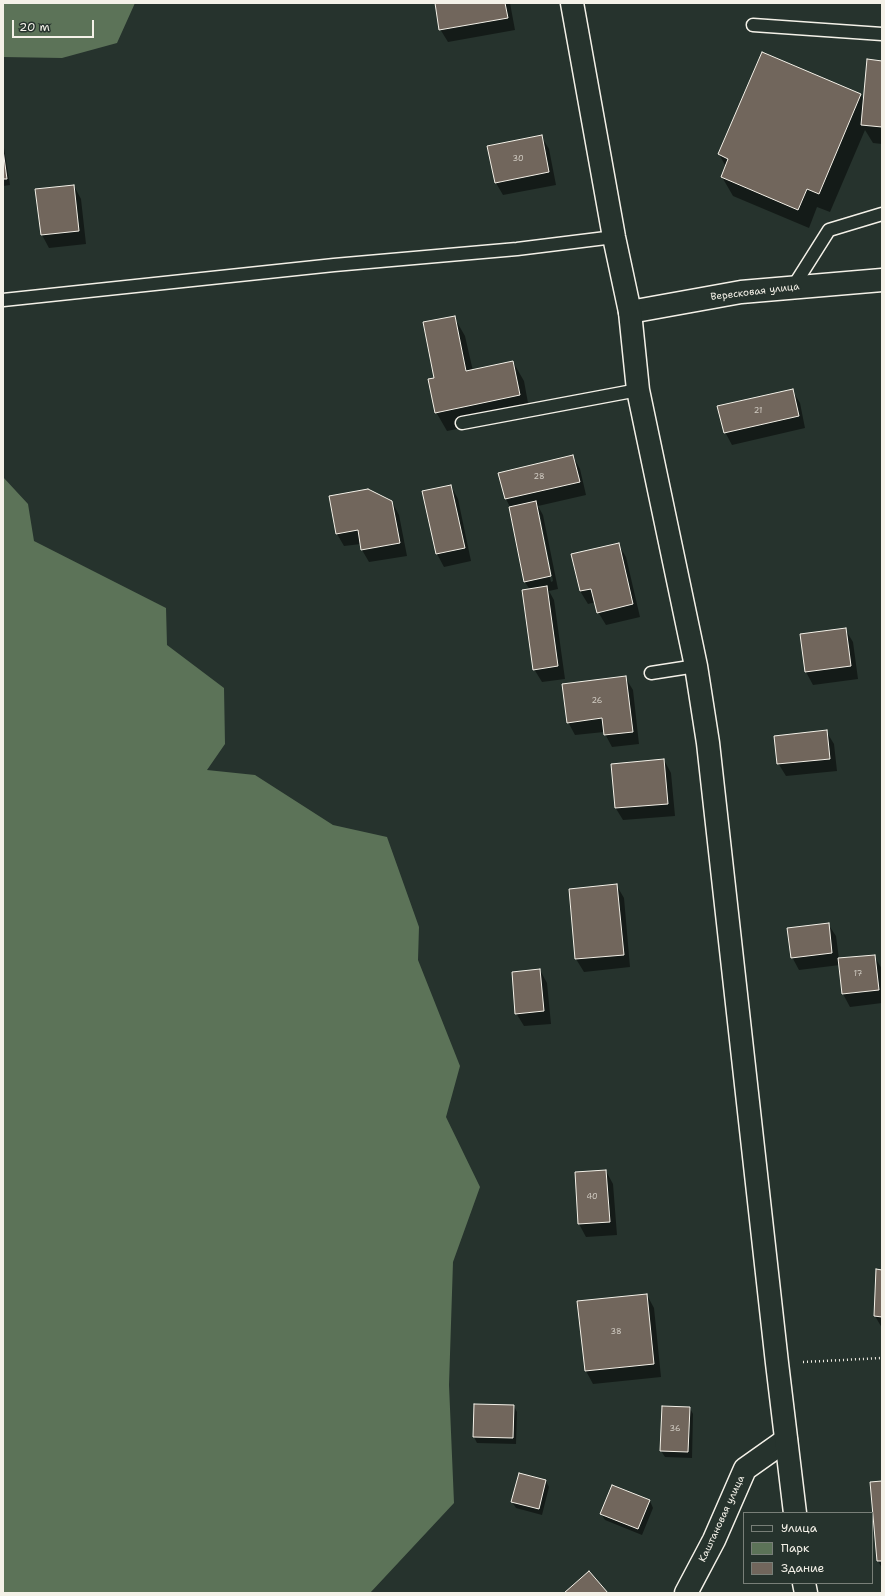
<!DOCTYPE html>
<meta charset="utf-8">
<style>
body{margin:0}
#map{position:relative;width:885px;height:1596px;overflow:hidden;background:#26332d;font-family:"Shantell Sans",sans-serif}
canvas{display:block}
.frame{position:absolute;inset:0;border:4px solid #f4f1e8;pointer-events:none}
.legend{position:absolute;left:743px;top:1512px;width:130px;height:72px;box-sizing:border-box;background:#26332d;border:1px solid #787f78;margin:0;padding:5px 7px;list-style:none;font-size:12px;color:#f4f1e8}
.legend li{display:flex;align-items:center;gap:8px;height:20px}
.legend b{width:20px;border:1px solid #787f78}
.scale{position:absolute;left:12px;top:20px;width:82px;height:18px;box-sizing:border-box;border:2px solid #f4f1e8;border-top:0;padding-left:5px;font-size:12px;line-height:14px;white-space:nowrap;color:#f4f1e8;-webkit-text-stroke:3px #26332d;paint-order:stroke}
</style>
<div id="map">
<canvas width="885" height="1596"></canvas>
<div class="frame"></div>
<ul class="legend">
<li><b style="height:5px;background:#26332d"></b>Улица</li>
<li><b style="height:11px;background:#5c7358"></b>Парк</li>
<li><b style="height:11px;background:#71665c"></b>Здание</li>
</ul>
<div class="scale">20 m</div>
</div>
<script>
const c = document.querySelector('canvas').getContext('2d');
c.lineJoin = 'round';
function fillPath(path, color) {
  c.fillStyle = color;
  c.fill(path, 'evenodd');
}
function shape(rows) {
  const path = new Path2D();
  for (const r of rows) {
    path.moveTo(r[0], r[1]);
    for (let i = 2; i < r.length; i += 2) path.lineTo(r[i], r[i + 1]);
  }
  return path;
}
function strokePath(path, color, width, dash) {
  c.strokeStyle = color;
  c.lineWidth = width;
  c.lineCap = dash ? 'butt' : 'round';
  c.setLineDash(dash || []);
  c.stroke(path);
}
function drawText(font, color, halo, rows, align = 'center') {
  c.font = font + ' "Shantell Sans",sans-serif';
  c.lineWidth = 3.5;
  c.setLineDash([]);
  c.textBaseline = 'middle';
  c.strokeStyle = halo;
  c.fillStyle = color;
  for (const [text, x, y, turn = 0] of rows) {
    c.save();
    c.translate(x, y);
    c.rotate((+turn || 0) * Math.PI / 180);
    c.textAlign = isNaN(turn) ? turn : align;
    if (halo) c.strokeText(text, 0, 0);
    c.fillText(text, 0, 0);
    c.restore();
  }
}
const green = shape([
 [3,3,135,3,117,43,62,58,3,57],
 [3,477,28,504,34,541,166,608,167,645,224,688,225,744,207,770,255,775,333,825,387,837,419,927,418,960,460,1066,446,1117,480,1187,453,1262,449,1385,454,1503,370,1593,3,1593]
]);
const shadow = shape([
 [436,3,510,3,515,30,448,42,440,29],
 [762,53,861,95,864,101,882,62,882,144,873,143,865,130,830,212,817,207,809,228,733,196,722,177,726,167,719,154],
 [541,136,549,149,556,185,503,195,496,183],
 [3,142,10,185,3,186],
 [74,186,81,199,86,244,49,248,42,235],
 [454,317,465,336,473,371,513,362,524,381,530,414,447,431,436,412,435,378],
 [792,390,800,403,805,428,732,445,725,432],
 [573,456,580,469,586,495,538,506,543,515,558,589,549,591,554,600,565,679,542,682,534,669,530,590,525,582,510,507,506,499,500,474],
 [538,515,540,515,553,581,551,582],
 [451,486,458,499,471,561,444,567,437,554],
 [392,502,399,515,407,556,369,562,362,550,361,544,344,546,337,534],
 [618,544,626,557,640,617,606,625,598,612,596,602,588,604,580,591,572,555],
 [845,629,853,642,858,679,813,685,806,672,801,635],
 [625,677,633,690,639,744,612,747,604,732,575,735,568,722],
 [826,731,834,744,837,771,786,776,778,763],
 [664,760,671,773,675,816,623,820,615,807],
 [617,886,624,898,630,967,584,972,576,959],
 [828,924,836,936,839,959,874,956,882,969,882,1003,850,1007,843,994,840,965,799,970,792,957],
 [540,970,547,983,551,1024,524,1026,516,1013],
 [606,1171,613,1184,617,1235,586,1237,579,1224,576,1173],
 [882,1271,882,1328,875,1316],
 [647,1295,654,1308,661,1377,593,1384,586,1371],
 [514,1406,517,1412,516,1444,477,1443,474,1437],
 [690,1408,693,1414,692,1458,665,1457,661,1451],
 [546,1481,549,1487,542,1515,516,1508,512,1502],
 [882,1482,882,1568,878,1561],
 [612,1486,650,1501,653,1508,642,1535,605,1520,601,1514]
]);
const building = shape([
 [435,3,505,3,508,18,439,30,435,3],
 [762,52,861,94,819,194,807,189,798,210,721,177,728,159,718,154,762,52],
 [867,59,882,61,882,127,861,125,867,59],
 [542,135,549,172,495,183,487,146,542,135],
 [3,150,7,179,3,179,3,150],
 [74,185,79,231,41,235,35,189,74,185],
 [455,316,466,371,513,361,520,395,435,413,428,379,434,378,423,322,455,316],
 [793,389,799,416,724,433,717,406,793,389],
 [573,455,580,482,505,499,498,473,573,455],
 [451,485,465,548,436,554,422,491,451,485],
 [368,489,392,501,400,543,361,550,358,530,336,534,329,496,368,489],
 [536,501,551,576,524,582,509,507,536,501],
 [619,543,633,604,597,613,591,589,580,591,571,554,619,543],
 [547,586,558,666,533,670,522,590,547,586],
 [846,628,851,666,805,672,800,634,846,628],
 [626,676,633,732,604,735,602,718,567,723,562,684,626,676],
 [827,730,830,759,777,764,774,736,827,730],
 [664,759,668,804,615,808,611,764,664,759],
 [617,884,624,955,575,959,569,889,617,884],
 [829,923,832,953,791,958,787,928,829,923],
 [875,955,879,990,842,994,838,958,875,955],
 [540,969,544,1011,515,1014,512,972,540,969],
 [606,1170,610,1222,578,1224,575,1172,606,1170],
 [876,1269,882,1270,882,1317,874,1316,876,1269],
 [647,1294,654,1364,585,1371,577,1301,647,1294],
 [474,1404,514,1405,513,1438,473,1437,474,1404],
 [662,1406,690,1407,688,1452,660,1451,662,1406],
 [519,1473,546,1480,539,1509,511,1502,519,1473],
 [882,1481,882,1561,877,1561,870,1482,882,1481],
 [612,1485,650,1500,638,1529,600,1514,612,1485],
 [589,1571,608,1593,564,1593,589,1571]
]);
const path = shape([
 [803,1362,882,1358]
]);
const lane = shape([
 [753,25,882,34],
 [793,287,829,230,882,214],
 [3,300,334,265,517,249,614,237],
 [462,423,638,390],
 [651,673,696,666]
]);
const street = shape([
 [630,312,741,292,882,280],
 [686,1593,714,1540,745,1469,786,1440]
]);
const secondary = shape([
 [572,3,614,237,630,312,638,390,696,666,708,743,777,1363,795,1513],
 [804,1583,806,1593]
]);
const numberNames = [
 ["30",518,159],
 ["21",758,411],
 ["28",539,477],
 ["26",597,701],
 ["17",858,974],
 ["40",592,1197],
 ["38",616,1332],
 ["36",675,1429]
];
const streetNames = [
 ["Вересковая улица",755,292,-7],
 ["Каштановая улица",722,1519,-65]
];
fillPath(green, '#5c7358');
fillPath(shadow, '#0007');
fillPath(building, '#71665c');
strokePath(building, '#f4f1e8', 1);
strokePath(lane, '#f4f1e8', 15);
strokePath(street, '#f4f1e8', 25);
strokePath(secondary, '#f4f1e8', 25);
strokePath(path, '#f4f1e8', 2.5, [1, 3]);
strokePath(lane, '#26332d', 12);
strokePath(street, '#26332d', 22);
strokePath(secondary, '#26332d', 22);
drawText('8px', '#d3cec5', null, numberNames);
drawText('10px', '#f4f1e8', '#26332d', streetNames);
</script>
